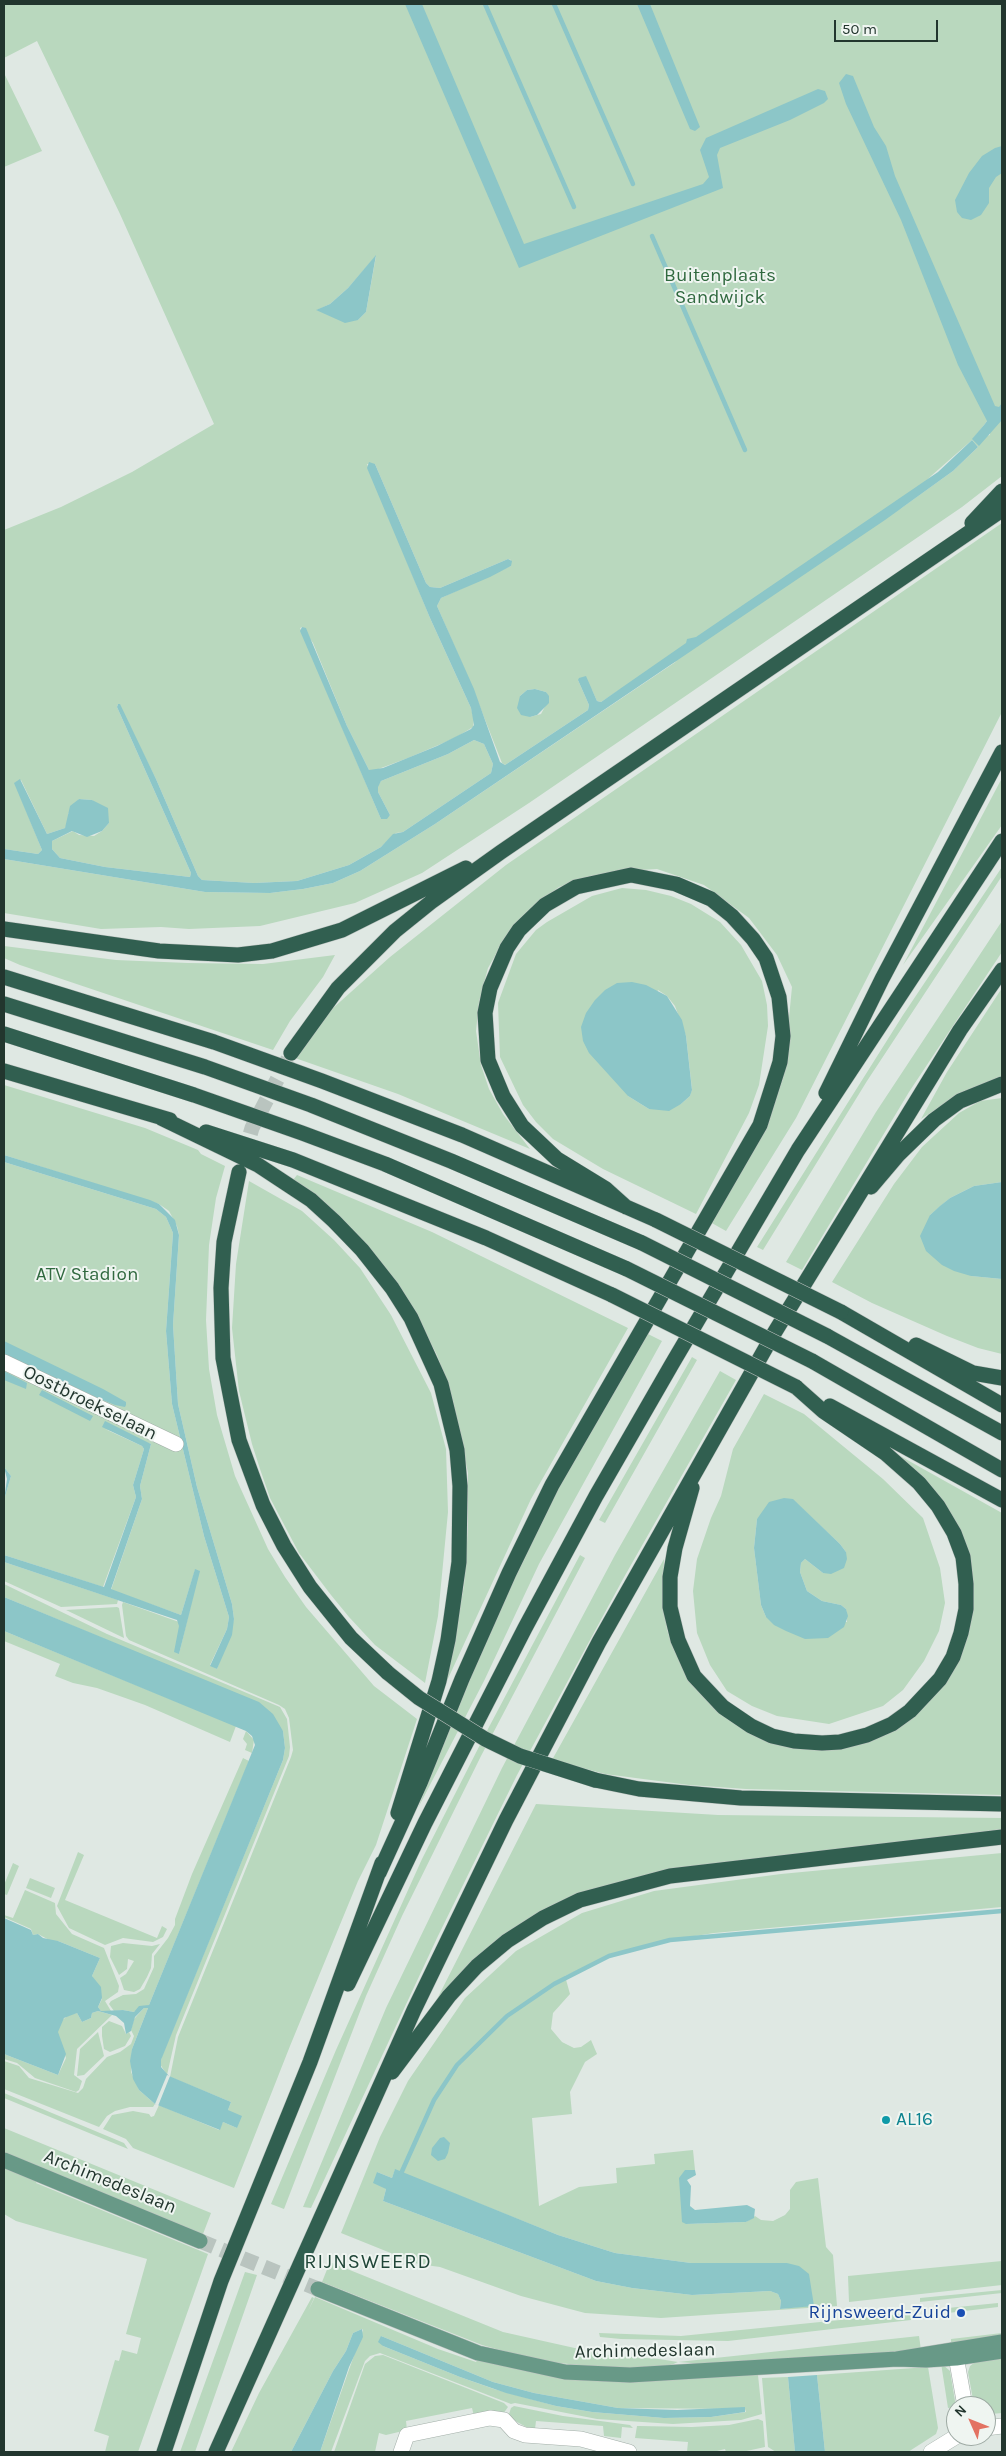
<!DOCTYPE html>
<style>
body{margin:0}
#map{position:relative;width:1006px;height:2456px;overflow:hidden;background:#dfe8e3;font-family:Karla,sans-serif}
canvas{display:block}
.frame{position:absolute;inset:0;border:5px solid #22362e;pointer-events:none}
.north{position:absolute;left:946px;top:2396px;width:50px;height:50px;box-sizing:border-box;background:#eff5f1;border:1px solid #9da9a3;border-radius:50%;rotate:314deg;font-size:14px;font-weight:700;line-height:20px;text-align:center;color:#22362e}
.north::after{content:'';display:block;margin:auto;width:18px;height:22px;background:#e37262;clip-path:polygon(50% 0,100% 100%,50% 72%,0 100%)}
.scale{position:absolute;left:834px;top:20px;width:104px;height:22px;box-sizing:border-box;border:2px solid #22362e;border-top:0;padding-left:6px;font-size:15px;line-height:18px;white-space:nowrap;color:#22362e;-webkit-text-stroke:4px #eff5f1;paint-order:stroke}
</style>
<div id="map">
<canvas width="1006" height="2456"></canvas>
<div class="frame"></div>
<div class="north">N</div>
<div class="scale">50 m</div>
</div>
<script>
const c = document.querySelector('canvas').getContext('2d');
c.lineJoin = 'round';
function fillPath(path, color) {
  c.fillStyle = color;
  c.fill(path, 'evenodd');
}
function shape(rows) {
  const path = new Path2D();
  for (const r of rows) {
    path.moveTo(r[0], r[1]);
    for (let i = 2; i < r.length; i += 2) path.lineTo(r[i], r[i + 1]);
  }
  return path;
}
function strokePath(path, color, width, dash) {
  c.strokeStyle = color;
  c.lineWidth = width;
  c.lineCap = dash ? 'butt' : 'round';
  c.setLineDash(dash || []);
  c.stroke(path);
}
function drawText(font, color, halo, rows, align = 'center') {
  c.font = font + ' Karla,sans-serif';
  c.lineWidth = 4;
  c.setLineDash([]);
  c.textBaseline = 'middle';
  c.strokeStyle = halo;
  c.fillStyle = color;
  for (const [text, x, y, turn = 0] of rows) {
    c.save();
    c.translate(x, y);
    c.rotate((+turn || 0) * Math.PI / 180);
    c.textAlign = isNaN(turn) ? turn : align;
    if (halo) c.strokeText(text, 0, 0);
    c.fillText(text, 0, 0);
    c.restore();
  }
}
const green = shape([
 [4,4,1002,4,1002,476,962,507,529,803,422,873,355,903,260,926,189,929,161,927,101,929,4,913,4,859,205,892,270,893,303,889,333,883,360,871,435,824,677,661,619,690,601,702,597,701,592,690,578,680,589,705,588,710,505,765,502,763,473,689,437,606,441,598,511,566,511,560,508,559,440,588,430,587,426,583,375,464,367,464,430,618,471,708,474,720,473,727,455,738,408,758,373,771,369,770,347,726,313,643,302,627,300,628,381,819,390,815,378,792,377,787,381,781,448,754,474,740,484,744,493,764,491,773,403,832,396,833,381,847,349,865,297,881,254,883,202,880,198,876,156,779,118,704,117,707,191,873,190,877,105,867,60,858,52,849,52,841,73,831,79,835,94,836,102,831,109,823,92,800,79,799,68,814,69,820,65,828,47,834,21,780,15,783,42,850,38,854,4,849,4,530,61,507,132,472,214,424,120,214,37,41,4,58],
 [376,256,366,312,358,320,317,310,330,304,348,288],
 [987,421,990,435,973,439,984,425],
 [972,440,978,447,953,471,900,509,931,476],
 [535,689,546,692,549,699,541,714,530,717,520,696,527,690],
 [4,73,42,151,4,167],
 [1002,523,1002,712,796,1118,726,1231,710,1222,766,1126,783,1079,792,987,777,955,749,918,704,885,657,869,623,871,590,876,559,887,531,908,506,937,488,968,479,1002,476,1031,481,1065,489,1089,503,1114,530,1149,398,1094,295,1058,322,1018,390,957,506,865],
 [1002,778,1002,825,903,965],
 [1002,867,1002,876,867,1081,763,1250,757,1247,903,1015],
 [622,888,646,890,671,896,691,904,720,922,741,945,762,981,767,1005,768,1026,759,1085,749,1113,696,1214,603,1169,553,1139,536,1122,523,1105,500,1057,498,1003,516,954,536,930,547,922,592,896],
 [658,990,667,996,675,1006,686,1036,692,1089,690,1096,681,1104,649,1109,628,1096],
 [1002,921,1002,952,909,1092,802,1270,786,1262,876,1112],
 [4,946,116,960,188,963,263,964,335,955,323,977,290,1021,273,1050,20,965,4,958],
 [1002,988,1002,1078,953,1098,921,1119,947,1072],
 [4,1085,145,1128,198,1150,201,1154,225,1166,216,1198,209,1245,206,1320,209,1369,217,1415,235,1476,268,1549,285,1577,306,1607,374,1686,417,1719,376,1845,358,1881,290,2046,234,2188,133,2148,126,2139,103,2129,112,2115,133,2111,149,2114,151,2117,154,2116,159,2105,219,2130,223,2122,237,2128,228,2110,231,2102,170,2077,178,2037,291,1757,293,1750,289,1718,285,1709,279,1705,129,1640,126,1636,122,1605,123,1602,179,1622,179,1654,199,1571,195,1570,181,1615,111,1590,142,1499,140,1486,151,1444,105,1429,142,1446,144,1449,133,1485,136,1497,103,1587,4,1555,4,1500,11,1476,4,1467,4,1162,156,1209,166,1217,170,1226,173,1233,166,1331,172,1404,204,1536,229,1617,227,1629,210,1665,217,1669,234,1619,232,1604,197,1487,178,1404,173,1325,179,1235,177,1226,169,1211,159,1204,4,1155],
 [1002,1098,1002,1182,974,1186,950,1198,930,1215,971,1276,1002,1279,1002,1354,978,1348,947,1336,872,1303,832,1282,894,1184,922,1147,959,1113,980,1101],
 [297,1175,432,1232,628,1328,531,1499,446,1683,464,1586,468,1528,468,1473,453,1401,437,1355,408,1299,395,1281,293,1180],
 [249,1181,302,1211,334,1240,360,1268,391,1315,431,1393,446,1449,448,1512,438,1616,425,1683,375,1645,349,1617,331,1595,299,1553,270,1498,260,1469,252,1444,239,1391,232,1328,236,1264],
 [644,1332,662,1341,539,1564,484,1681,418,1808,483,1642,534,1531],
 [692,1357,697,1360,605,1523,599,1520],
 [720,1371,736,1380,623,1579,517,1775,437,1938,311,2208,303,2207,386,2008,502,1768,615,1555],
 [764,1394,804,1414,883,1479,923,1518,940,1568,945,1603,939,1631,924,1661,903,1690,883,1706,829,1724,777,1716,752,1706,727,1691,710,1665,697,1633,693,1591,697,1559,711,1518,721,1496,733,1449],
 [792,1499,840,1544,846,1552,823,1573,805,1559,801,1563,800,1572,807,1591,822,1601,841,1605,846,1609,847,1622,766,1617,761,1605,754,1548,757,1519],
 [893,1452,1002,1513,1002,1795,746,1789,689,1785,605,1774,552,1760,664,1559,663,1598,667,1630,673,1648,693,1686,727,1719,763,1739,870,1739,959,1654,960,1535],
 [580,1555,585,1558,481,1756,402,1916,366,1996,284,2209,271,2204,336,2050,422,1859,489,1727],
 [4,1562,118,1600,117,1604,61,1607,4,1581],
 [4,1584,107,1634,280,1707,287,1719,290,1747,289,1756,176,2035,167,2075,160,2064,162,2056,283,1760,285,1748,283,1731,181,1671,4,1597],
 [117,1607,119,1608,124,1638,66,1610],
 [4,1631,236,1726,230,1742,145,1705,97,1688,73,1683,55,1676,60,1664,4,1641],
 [246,1731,254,1740,252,1753,245,1750,247,1744,243,1739],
 [243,1758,249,1761,149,2005,134,2012,123,2010,114,2011,109,2004,111,2001,123,1995,136,1994,144,1989,154,1967,154,1956,168,1938,175,1925,175,1919,192,1874],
 [536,1804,718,1815,1002,1818,1002,1829,654,1875,574,1897,434,2005],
 [78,1852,84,1855,65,1900,157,1938,162,1926,167,1929,163,1937,153,1942,123,1938,105,1945,69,1928,57,1906],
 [1002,1853,1002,1907,714,1933,670,1940,609,1956,565,1976,570,1994,553,2013,551,2029,562,2042,574,2048,581,2047,591,2040,597,2054,585,2062,570,2092,572,2114,532,2118,539,2206,579,2187,617,2183,616,2168,655,2164,654,2154,693,2150,695,2170,685,2170,686,2224,746,2222,755,2216,761,2220,773,2221,785,2215,790,2209,790,2190,796,2182,818,2178,826,2247,833,2255,837,2306,661,2318,585,2313,521,2296,440,2267,418,2264,341,2233,380,2137,408,2081,465,1998,516,1951,582,1913,654,1891,781,1874],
 [395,2170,558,2235,615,2253,691,2263,787,2263,814,2305,780,2309,781,2301,778,2294,770,2291,692,2295,632,2288,596,2281,383,2201,386,2189,377,2172,392,2178],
 [13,1863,19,1866,7,1895,4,1894,4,1885],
 [30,1878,55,1888,51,1898,26,1888],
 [25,1890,55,1903,56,1914,72,1934,104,1948,119,1986,118,1992,105,2001,111,2011,101,2011,98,2007,102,1999,92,1976,100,1958,58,1941,53,1942,38,1934,33,1935,31,1929,4,1917,4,1915,13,1918],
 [123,1943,152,1946,160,1944,152,1954,151,1968,147,1977,140,1989,134,1992,124,1990,120,1978,126,1974,134,1961,128,1959,127,1969,119,1975,110,1957,111,1946],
 [144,2008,148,2008,132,2049,131,2072,139,2090,155,2104,153,2107,130,2107,115,2111,107,2116,99,2127,4,2089,4,2061,19,2066,29,2078,78,2093,83,2088,86,2079,107,2057,120,2052,131,2044,134,2036,131,2030,134,2019],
 [98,2011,112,2015,77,2049,74,2075,82,2081,79,2090,76,2092,35,2078,17,2063,4,2059,4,2054,58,2075,66,2058,57,2032,61,2021,70,2014,77,2013,82,2022,91,2018,92,2013],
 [109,2021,122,2026,126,2034,129,2032,131,2036,125,2046,110,2052,104,2049,102,2036,102,2027],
 [98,2032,104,2056,84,2075,77,2076,80,2049],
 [4,2093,124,2143,128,2149,4,2098],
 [4,2128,211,2213,203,2234,4,2153],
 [4,2167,37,2181,36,2183,208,2254,138,2452,105,2452,109,2436,94,2431,115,2360,119,2361,122,2350,137,2354,141,2338,126,2334,147,2259,16,2221,4,2214],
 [1002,2261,1002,2285,849,2302,848,2276],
 [330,2262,503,2332,606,2355,659,2359,678,2362,919,2336,921,2350,705,2364,678,2362,664,2368,646,2368,598,2367,539,2361,482,2345,322,2282],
 [245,2272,257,2275,195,2452,180,2452],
 [1002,2290,1002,2293,920,2302,920,2298],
 [312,2297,314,2298,308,2311,295,2337,315,2297,438,2349,476,2362,478,2359,539,2374,758,2375,762,2414,741,2420,673,2424,597,2419,515,2403,511,2404,380,2353,370,2356,365,2361,331,2452,320,2452,363,2330,362,2329,353,2333,346,2351,333,2371,291,2452,231,2452,259,2393],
 [381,2336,493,2382,534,2393,618,2408,745,2409,746,2412,711,2417,664,2418,592,2412,556,2406,494,2389,460,2377,383,2346],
 [998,2303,998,2307,948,2313,948,2308],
 [910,2313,911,2320,728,2341,621,2339,600,2337,599,2333,681,2336],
 [1002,2333,1002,2339,951,2345,951,2339],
 [383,2355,504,2403,508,2407,503,2414,474,2416,472,2408,406,2421,407,2430,386,2435,379,2433,375,2452,334,2452,365,2364,375,2356],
 [1002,2357,1002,2413,991,2414,986,2412,986,2406,974,2405,968,2372,970,2366,979,2359],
 [941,2363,950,2371,956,2407,948,2408],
 [928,2367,938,2428,936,2434,908,2452,825,2452,817,2375],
 [788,2377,795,2452,776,2452,768,2447,762,2378],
 [514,2406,563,2416,630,2425,633,2428,622,2427,621,2438,604,2436,603,2426,536,2421,535,2429,530,2429,508,2417,511,2408],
 [758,2419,763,2421,765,2447,742,2452,726,2452,725,2449,713,2452,687,2452,688,2442,635,2438,637,2426,639,2426,692,2427,729,2425]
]);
const water = shape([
 [405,4,422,4,524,244,703,184,709,177,700,150,706,138,818,89,825,91,828,99,824,103,790,120,720,148,717,155,723,188,519,268],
 [637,4,650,4,700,127,695,131,690,129],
 [846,74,853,76,874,127,886,146,895,176,995,406,999,407,1002,403,1002,420,979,446,972,439,984,425,987,421,985,417,958,365,901,220,846,104,839,83],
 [1002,146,1002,173,996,177,989,188,989,203,981,215,971,220,962,218,957,212,955,200,969,173,982,156,995,148],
 [376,255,366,312,358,320,345,323,316,310,330,304,348,288],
 [972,440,978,447,953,471,885,520,435,824,360,871,333,883,303,889,270,893,205,892,4,859,4,849,38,854,42,850,14,783,20,779,47,834,65,828,70,806,79,799,92,800,108,808,109,823,102,831,87,837,72,831,52,841,52,849,60,858,105,867,190,877,191,873,117,707,118,704,120,704,156,779,198,876,202,880,254,883,297,881,349,865,381,847,393,834,403,832,491,773,493,764,484,744,474,740,448,754,381,781,378,787,378,792,390,815,387,819,381,819,300,631,302,627,306,628,347,726,369,770,383,768,437,746,471,729,474,725,471,708,430,618,367,468,369,462,375,464,426,583,430,587,440,588,508,559,512,561,511,566,490,577,441,598,437,606,474,689,500,762,505,765,588,710,589,705,578,680,579,678,586,676,597,701,601,702,686,643,687,639,696,637,938,472],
 [535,689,546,692,549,696,549,703,537,715,530,717,521,715,517,708,520,696,527,690],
 [632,982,646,985,667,996,682,1020,686,1036,692,1090,690,1096,681,1104,669,1111,649,1109,628,1096,589,1053,583,1041,581,1027,586,1013,595,1000,605,990,617,983],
 [4,1155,150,1200,159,1204,175,1220,179,1235,173,1325,178,1404,197,1487,232,1604,234,1619,232,1635,217,1669,210,1666,227,1629,229,1617,204,1536,172,1404,166,1331,173,1233,170,1226,166,1217,156,1209,4,1162],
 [1002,1182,1002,1279,971,1276,954,1271,942,1265,926,1251,920,1236,930,1215,940,1206,950,1198,974,1186],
 [4,1341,103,1389,126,1402,126,1405,125,1407,115,1405,100,1399,4,1354],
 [4,1371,27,1383,26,1389,4,1380],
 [42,1390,93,1416,90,1421,39,1395],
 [105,1421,151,1444,140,1486,142,1499,111,1589,181,1615,195,1569,200,1571,179,1654,174,1652,179,1626,177,1620,4,1562,4,1555,104,1587,136,1497,133,1485,144,1449,142,1446,102,1427],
 [4,1467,11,1476,4,1500,7,1479],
 [784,1498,793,1499,840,1544,846,1552,847,1559,844,1568,831,1574,823,1573,805,1559,801,1563,800,1572,807,1591,822,1601,841,1605,846,1609,848,1616,844,1627,828,1638,805,1639,786,1631,774,1625,766,1617,761,1605,754,1548,757,1519,769,1502],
 [4,1597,259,1702,273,1714,283,1731,285,1748,283,1760,161,2060,161,2067,169,2076,231,2102,228,2110,242,2116,237,2128,223,2122,220,2130,155,2104,139,2090,133,2079,130,2061,132,2049,148,2008,144,2008,135,2017,131,2031,126,2034,124,2023,116,2016,98,2011,92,2013,91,2018,82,2022,77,2013,64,2018,58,2032,66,2054,58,2075,4,2054,4,1918,31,1930,33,1935,38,1934,43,1938,58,1941,100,1958,92,1976,101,1987,102,1998,98,2007,101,2011,123,2010,134,2012,139,2006,149,2005,255,1745,252,1736,246,1731,4,1631],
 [444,2137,450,2143,448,2153,445,2159,438,2161,431,2155,432,2148,440,2138],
 [395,2169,558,2235,615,2253,691,2263,787,2263,799,2266,809,2274,814,2306,780,2309,781,2301,778,2294,770,2291,692,2295,632,2288,596,2281,383,2201,386,2189,373,2183,377,2172,392,2178],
 [685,2170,695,2170,696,2175,687,2180,691,2186,690,2206,695,2210,747,2205,755,2209,754,2218,746,2222,686,2224,682,2222,679,2178],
 [362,2329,363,2337,349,2367,320,2452,291,2452,333,2371,346,2351,353,2333],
 [381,2336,493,2382,534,2393,618,2408,677,2410,745,2407,745,2412,711,2417,664,2418,592,2412,556,2406,506,2393,460,2377,383,2346,378,2342],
 [817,2375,825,2452,795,2452,788,2377]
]);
const pier = shape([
 [167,2075,170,2076,158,2106,155,2104]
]);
const stream = shape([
 [485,4,574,207],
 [554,4,633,184],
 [652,236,745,450],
 [399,2178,434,2100,457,2065,507,2016,554,1984,609,1956,670,1940,1002,1911]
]);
const majorTunnel = shape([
 [200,2241,318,2289]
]);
const highwayTunnel = shape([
 [244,1156,252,1128,291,1053]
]);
const minor = shape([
 [4,1362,176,1444],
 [955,2351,965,2406],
 [986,2428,1002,2426],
 [401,2452,407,2435,490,2418,504,2420,514,2431,525,2435,581,2439,629,2452],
 [931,2452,957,2436]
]);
const major = shape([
 [4,2160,200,2241],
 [318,2289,478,2353,565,2372,630,2375,897,2359],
 [1002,2342,897,2359,926,2360,956,2358,1002,2351]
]);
const highway = shape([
 [972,523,1002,491],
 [4,929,159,951,238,955,272,951,342,930,466,868],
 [4,977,214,1042,322,1081,462,1135,656,1220],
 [4,1004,205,1067,311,1105,451,1161,642,1243],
 [4,1034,194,1095,302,1133,385,1164,627,1269],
 [291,1053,338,988,395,931,431,902,501,852,1002,510],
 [4,1071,170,1120],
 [826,1093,882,979,1002,752],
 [161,1118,258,1165,311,1200,334,1221,362,1250,392,1288,411,1318,441,1384,457,1450,460,1486,459,1562,448,1640,439,1681,398,1813],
 [206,1132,293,1160,392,1200,486,1238,612,1295],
 [239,1172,224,1242,221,1288,223,1358,239,1440,263,1505,284,1546,310,1587,351,1638,388,1673],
 [871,1187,899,1154,934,1120,960,1101,1002,1084],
 [841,1312,1002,1405],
 [827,1336,1002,1433],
 [916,1345,973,1373,1002,1378],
 [812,1361,1002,1470],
 [830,1406,1002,1500],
 [692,1488,675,1548,670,1577,670,1607,678,1640,694,1676,723,1707,751,1726,772,1736,794,1741,822,1743,840,1742,867,1735,892,1724,910,1711,940,1679,953,1657,961,1633,966,1609,966,1584,963,1557,954,1533,938,1506,919,1483,885,1453,823,1411,796,1387],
 [595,1780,639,1789,741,1798,1002,1804],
 [379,1873,420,1783,462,1679,509,1573,552,1485,760,1125,780,1062,783,1036,779,997,766,958,753,939,732,916,711,899,676,884,631,875,576,887,545,905,519,930,507,948,490,988,485,1013,488,1060,503,1096,522,1126,557,1159,606,1189,626,1207],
 [348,1984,425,1823,525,1628,596,1496,672,1364,798,1150,1002,841],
 [392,2072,449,1996,477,1966,507,1941,543,1918,580,1900,670,1876,1002,1837],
 [164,2452,221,2281,310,2062,382,1863],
 [216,2452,414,2010,506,1820,599,1642,773,1335,960,1030,1002,970]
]);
const highwayBridge = shape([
 [656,1220,841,1312],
 [642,1243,827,1336],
 [627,1269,812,1361],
 [612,1295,796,1387],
 [388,1673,419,1698,485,1739,520,1756,595,1780]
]);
const markers = [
 [886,2120,5,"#0f9aa8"],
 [961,2313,5,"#1a4fb4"]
];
const parkNames = [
 ["Buitenplaats",720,276],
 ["Sandwijck",720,298],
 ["ATV Stadion",87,1275]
];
const streetNames = [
 ["Oostbroekselaan",90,1403,26],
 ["Archimedeslaan",110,2182,22],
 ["Archimedeslaan",645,2351,-1]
];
const cultureNames = [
 ["AL16",896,2120]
];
const transitNames = [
 ["Rijnsweerd-Zuid",951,2313]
];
const neighbourhoodNames = [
 ["RIJNSWEERD",368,2262]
];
fillPath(green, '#b9d8be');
fillPath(water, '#8cc6c8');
fillPath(pier, '#dfe8e3');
strokePath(stream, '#8cc6c8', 4.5);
strokePath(majorTunnel, '#b9c4bf', 15, [15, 8]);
strokePath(highwayTunnel, '#b9c4bf', 15, [15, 8]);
strokePath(minor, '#a3afa9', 16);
strokePath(major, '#bdc3c0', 16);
strokePath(highway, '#bdc3c0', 16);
strokePath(minor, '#fff', 15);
strokePath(major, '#689987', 15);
strokePath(highway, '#315f50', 15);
strokePath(highwayBridge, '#bdc3c0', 16, []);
strokePath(highwayBridge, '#315f50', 15);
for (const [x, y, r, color] of markers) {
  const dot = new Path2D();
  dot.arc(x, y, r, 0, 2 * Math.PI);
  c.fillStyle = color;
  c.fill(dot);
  strokePath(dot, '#eff5f1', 2);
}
drawText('19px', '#30693f', '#eff5f1', parkNames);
drawText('19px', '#22362e', '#eff5f1', streetNames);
drawText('19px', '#0d838f', '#eff5f1', cultureNames, 'left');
drawText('19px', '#164399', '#eff5f1', transitNames, 'right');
c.letterSpacing = '1px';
drawText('20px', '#204638', '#eff5f1', neighbourhoodNames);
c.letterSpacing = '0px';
</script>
